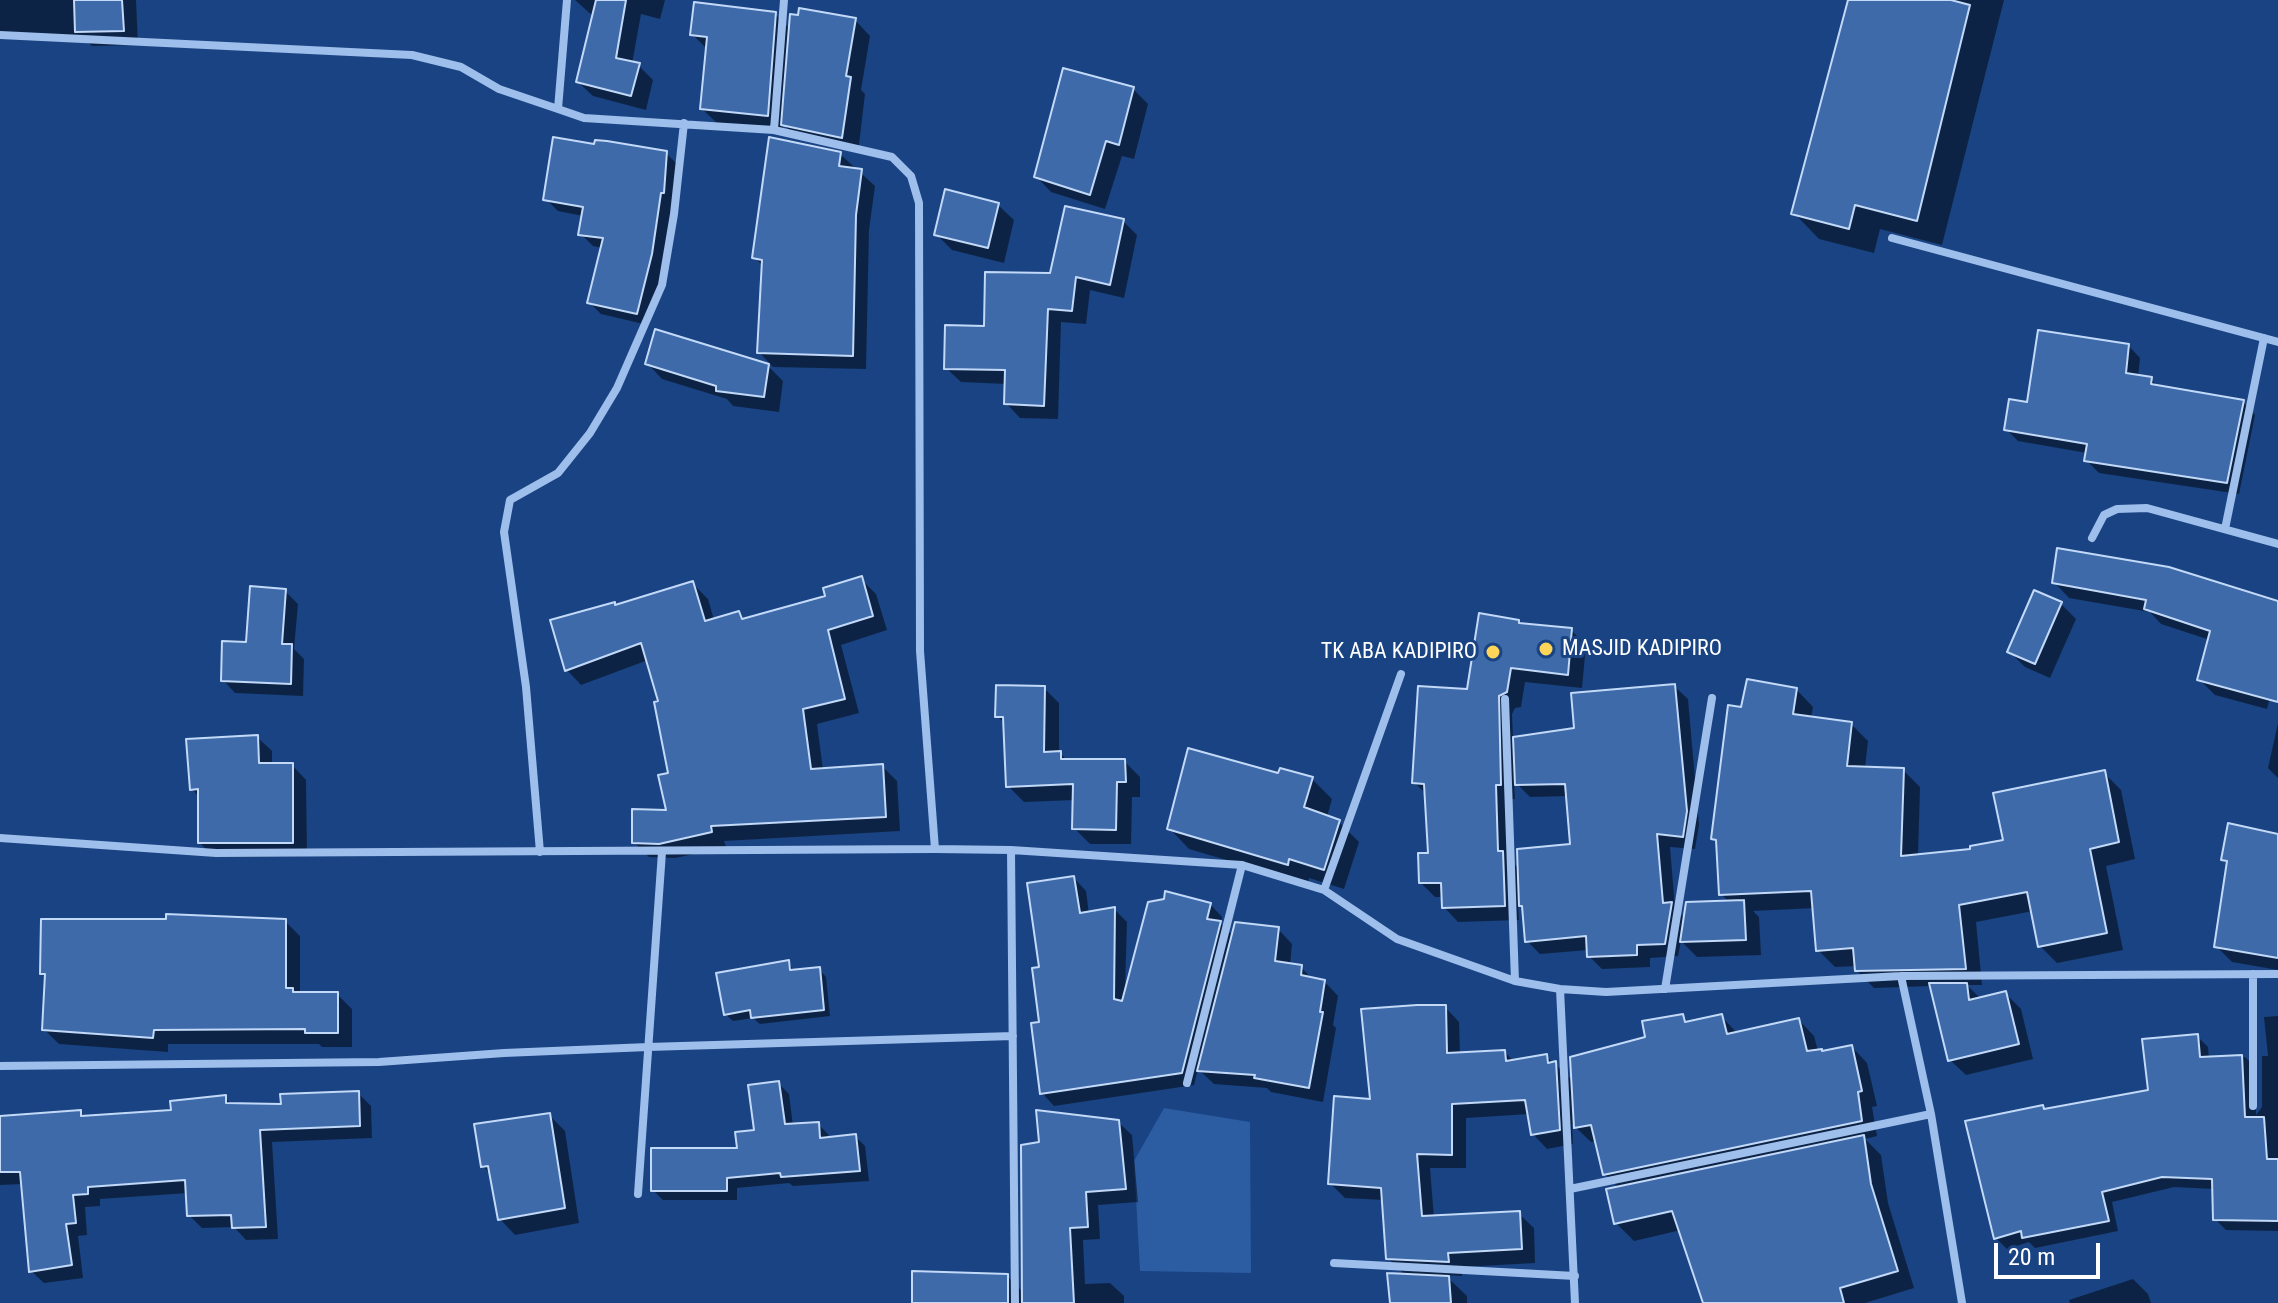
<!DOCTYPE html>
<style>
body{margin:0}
#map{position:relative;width:2278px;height:1303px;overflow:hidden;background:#194382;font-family:"Roboto Condensed",sans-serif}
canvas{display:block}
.scale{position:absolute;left:1994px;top:1243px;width:106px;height:36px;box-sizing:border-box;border:4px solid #fff;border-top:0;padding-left:10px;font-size:24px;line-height:28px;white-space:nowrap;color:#fff;-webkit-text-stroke:6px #194382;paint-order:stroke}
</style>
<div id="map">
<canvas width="2278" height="1303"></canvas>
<div class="scale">20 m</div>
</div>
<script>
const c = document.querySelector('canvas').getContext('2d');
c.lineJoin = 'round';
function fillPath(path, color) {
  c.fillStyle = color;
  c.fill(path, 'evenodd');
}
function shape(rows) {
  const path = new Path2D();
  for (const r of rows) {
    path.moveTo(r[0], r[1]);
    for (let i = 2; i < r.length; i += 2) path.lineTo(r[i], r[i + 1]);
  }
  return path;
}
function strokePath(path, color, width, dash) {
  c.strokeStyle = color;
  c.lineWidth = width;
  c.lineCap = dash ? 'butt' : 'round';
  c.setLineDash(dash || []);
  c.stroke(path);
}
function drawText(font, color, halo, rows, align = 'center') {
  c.font = font + ' "Roboto Condensed",sans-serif';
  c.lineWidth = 6;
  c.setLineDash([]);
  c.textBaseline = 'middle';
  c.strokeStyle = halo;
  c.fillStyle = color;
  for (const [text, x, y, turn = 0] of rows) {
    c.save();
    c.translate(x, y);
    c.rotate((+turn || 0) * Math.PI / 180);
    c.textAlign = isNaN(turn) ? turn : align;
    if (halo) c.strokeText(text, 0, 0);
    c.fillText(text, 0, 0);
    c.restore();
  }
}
const green = shape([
 [1164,1108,1250,1122,1251,1273,1140,1271,1134,1161]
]);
const shadow = shape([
 [0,0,136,0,138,45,92,46,82,36,0,33],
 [575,0,665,0,660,19,641,14,632,64,638,65,653,80,646,110,593,96,578,82,594,17],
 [1851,0,2004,0,1942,245,1880,229,1874,253,1819,239,1794,213],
 [775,14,791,30,855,20,870,36,861,90,865,94,858,153,799,139,783,124,783,131,718,124,702,109,708,50,692,34],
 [1132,88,1148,104,1134,159,1122,156,1105,209,1051,192,1036,176],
 [596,146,666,153,678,165,663,266,648,325,601,314,589,302,602,248,593,246,581,234,583,216,558,211,546,199],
 [840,154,875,186,869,230,866,369,773,367,759,352,764,267,754,257],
 [998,205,1014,220,1004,263,952,250,936,234],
 [1123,221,1137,235,1124,298,1090,290,1086,324,1061,322,1058,419,1020,418,1006,403,1007,384,961,382,946,368,986,328],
 [657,331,771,367,769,367,783,381,779,412,733,406,727,399,662,379,647,363],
 [2128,345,2140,358,2138,377,2151,379,2160,388,2243,402,2255,415,2239,494,2099,473,2086,460,2087,453,2018,441,2006,429,2029,404],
 [861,579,876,594,887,630,841,645,859,713,817,724,823,770,882,766,897,781,900,831,724,841,726,847,675,858,649,857,634,842,669,812,671,774,661,703,648,660,581,685,567,670,616,606,693,584,708,599,714,620,738,613,746,620,828,597],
 [2054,582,2278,604,2278,668,2267,709,2215,695,2200,680,2210,640,2161,624,2150,612,2069,598],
 [285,591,298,604,294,649,304,659,303,696,235,693,223,680],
 [2060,603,2076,619,2050,678,2025,667,2010,652],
 [1518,622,1522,625,1571,630,1586,645,1582,688,1525,682,1521,707,1515,708,1512,714,1513,739,1576,730,1674,686,1688,699,1699,825,1695,849,1670,847,1675,908,1685,919,1729,902,1721,894,1719,844,1713,838,1742,709,1796,689,1813,707,1811,718,1851,724,1868,741,1865,768,1903,770,1920,787,1918,856,1973,851,2005,842,2104,773,2121,790,2135,859,2106,866,2123,950,2057,963,2040,946,2033,911,1976,922,1982,985,1967,985,1981,999,2005,993,2021,1009,2033,1059,1966,1075,1950,1060,1932,986,1874,988,1857,971,1857,966,1835,967,1818,950,1815,908,1753,911,1759,917,1761,955,1697,957,1681,941,1678,956,1650,958,1650,967,1602,969,1589,956,1588,950,1540,954,1527,941,1524,907,1518,902,1519,920,1458,922,1444,907,1443,897,1435,897,1421,883,1430,854,1427,795,1414,782,1468,691],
 [1514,781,1530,797,1568,796,1573,846,1520,870,1512,862,1509,799,1515,799],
 [1044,688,1059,703,1059,752,1068,761,1124,761,1140,777,1140,797,1132,797,1131,844,1090,844,1074,828,1075,800,1024,802,1008,786,1005,724,997,716],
 [2278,723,2278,778,2268,768],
 [257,737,272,751,272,765,292,765,306,780,307,856,214,857,200,843,200,798,192,789],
 [1280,775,1312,779,1332,799,1327,817,1339,822,1359,842,1344,889,1309,878,1308,884,1189,849,1169,828],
 [2278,836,2278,970,2232,962,2216,946,2229,865,2223,859],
 [1074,878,1086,891,1089,914,1114,909,1127,922,1125,990,1210,904,1222,917,1221,924,1233,936,1278,929,1292,944,1290,966,1301,967,1313,980,1324,981,1338,996,1333,1025,1336,1028,1323,1102,1271,1092,1267,1088,1214,1084,1198,1069,1194,1085,1054,1106,1042,1093,1042,968],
 [285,921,300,936,300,994,337,994,352,1009,352,1047,322,1047,319,1044,168,1044,168,1052,59,1044,44,1029,46,978,42,974],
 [788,962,795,972,819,969,826,977,830,1016,760,1024,753,1018,733,1021,725,1014],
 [1445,1007,1459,1022,1460,1055,1505,1052,1514,1062,1546,1056,1573,1081,1683,1016,1689,1023,1721,1016,1738,1034,1799,1020,1814,1036,1818,1051,1823,1053,1852,1047,1867,1063,1877,1106,1872,1107,1877,1136,1865,1139,1881,1155,1888,1203,1914,1288,1865,1303,1767,1303,1681,1230,1634,1241,1616,1223,1619,1188,1605,1174,1597,1141,1591,1142,1572,1124,1573,1144,1547,1149,1533,1134,1529,1114,1466,1118,1466,1168,1430,1168,1434,1218,1519,1214,1534,1228,1535,1263,1462,1267,1462,1276,1445,1275,1467,1296,1467,1303,1392,1303,1406,1276,1388,1258,1384,1200,1345,1198,1330,1183,1372,1101],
 [2278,1016,2278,1231,2226,1230,2215,1219,2214,1189,2174,1187,2112,1202,2118,1231,2035,1248,2029,1242,2007,1249,1996,1238,2042,1107,2046,1110,2150,1092,2197,1036,2208,1047,2209,1059,2245,1057,2256,1068,2256,1115,2262,1107,2262,1056,2268,1056,2264,1017],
 [779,1084,789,1094,793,1126,818,1124,828,1134,829,1139,855,1136,865,1146,869,1181,793,1186,789,1183,737,1188,737,1200,663,1200,653,1190,739,1150,756,1132],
 [358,1093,371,1106,372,1138,272,1142,278,1239,246,1240,234,1227,202,1228,189,1215,188,1193,100,1199,100,1206,85,1207,87,1235,78,1236,83,1278,44,1283,31,1271,23,1184,0,1185,0,1117,80,1112,86,1118,173,1112,225,1097,233,1106,283,1106],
 [549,1115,565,1131,579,1223,515,1235,500,1219,492,1176,483,1166],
 [1118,1122,1132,1135,1138,1202,1098,1205,1100,1239,1083,1240,1085,1284,1110,1283,1124,1296,1124,1303,914,1303,1007,1276,1023,1292],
 [2133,1279,2148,1294,2151,1303,2070,1303,2069,1300]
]);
const building = shape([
 [74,0,122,0,124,31,75,32,74,0],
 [596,0,626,0,616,58,640,63,631,96,576,82,596,0],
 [1848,0,1951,0,1970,5,1917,221,1855,205,1849,229,1791,214,1848,0],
 [694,2,776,12,768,116,700,109,707,37,690,35,694,2],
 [799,8,856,18,846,76,851,77,842,138,781,125,790,14,798,15,799,8],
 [1063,68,1134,87,1119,145,1106,141,1090,195,1034,177,1063,68],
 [553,137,594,144,595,140,607,141,667,151,664,193,661,193,652,254,637,314,587,303,603,238,578,235,583,207,543,200,553,137],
 [769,137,841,152,839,166,862,169,856,215,853,356,757,353,762,260,752,258,769,137],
 [945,189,999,203,988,248,934,235,945,189],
 [1065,206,1124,219,1110,285,1076,277,1072,311,1048,309,1044,406,1004,404,1005,370,944,369,945,325,984,326,985,272,1050,273,1065,206],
 [655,329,769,364,764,397,716,391,716,386,645,364,655,329],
 [2038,330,2129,344,2126,373,2152,377,2151,384,2244,400,2227,483,2084,461,2087,444,2004,430,2009,399,2027,402,2038,330],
 [2057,548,2169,567,2278,601,2278,702,2197,680,2210,631,2144,609,2146,600,2052,583,2057,548],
 [862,576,873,616,828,630,845,699,803,709,811,769,883,764,886,817,711,826,712,832,659,844,632,843,632,809,666,810,658,775,668,773,654,702,658,701,641,643,565,671,550,620,615,602,615,605,693,581,705,621,739,611,742,619,825,596,823,588,862,576],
 [250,586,286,589,282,644,292,644,291,684,221,681,222,641,246,642,250,586],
 [2034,590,2062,602,2035,664,2007,652,2034,590],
 [1479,613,1519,620,1519,623,1572,628,1568,675,1511,668,1507,692,1499,696,1501,785,1496,785,1498,851,1503,851,1505,906,1442,908,1441,883,1419,883,1418,853,1428,853,1424,784,1412,783,1418,686,1467,689,1479,613],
 [1747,679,1797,688,1793,714,1852,722,1847,766,1904,768,1901,856,1970,849,1970,846,2003,840,1993,793,2105,770,2119,842,2090,849,2107,933,2038,947,2027,892,1959,905,1966,969,1855,971,1853,948,1816,951,1811,891,1719,895,1716,840,1711,839,1728,705,1741,707,1747,679],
 [1675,684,1687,811,1683,837,1657,834,1663,903,1672,902,1665,944,1637,945,1637,955,1587,957,1586,936,1525,942,1522,906,1519,906,1517,849,1570,844,1565,784,1515,785,1513,737,1574,728,1571,693,1675,684],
 [996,685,1045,686,1044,752,1061,751,1061,759,1125,759,1126,782,1117,782,1116,830,1072,829,1073,784,1006,787,1003,717,995,717,996,685],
 [258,735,259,763,293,763,293,843,198,843,198,789,190,790,186,739,258,735],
 [1188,748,1278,773,1280,768,1313,777,1304,807,1340,820,1324,870,1289,859,1288,865,1167,829,1188,748],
 [2228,823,2278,834,2278,958,2214,947,2227,861,2221,860,2228,823],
 [1074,876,1080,913,1115,907,1114,999,1122,1001,1148,902,1164,899,1165,891,1211,903,1207,919,1221,921,1182,1073,1040,1094,1031,1023,1039,1022,1032,968,1039,967,1027,883,1074,876],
 [1744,900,1746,940,1680,942,1686,902,1744,900],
 [166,914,286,919,286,988,293,988,293,992,338,992,338,1033,305,1033,305,1029,154,1030,153,1038,42,1030,45,974,40,974,41,919,166,919,166,914],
 [1235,922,1279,927,1275,961,1302,965,1301,975,1325,980,1320,1012,1323,1012,1309,1088,1254,1078,1255,1075,1197,1071,1235,922],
 [789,960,790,970,820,967,824,1010,751,1018,750,1010,724,1015,716,973,789,960],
 [1929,983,1967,983,1969,1000,2006,991,2019,1044,1948,1061,1929,983],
 [1417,1005,1446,1005,1447,1053,1505,1050,1506,1061,1547,1054,1548,1063,1556,1061,1560,1130,1531,1135,1525,1100,1452,1104,1452,1155,1417,1154,1422,1216,1520,1211,1522,1249,1448,1253,1449,1262,1386,1259,1381,1188,1328,1184,1334,1096,1370,1099,1361,1009,1417,1005],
 [1683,1014,1685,1022,1722,1014,1727,1034,1799,1018,1807,1051,1822,1049,1822,1051,1852,1045,1862,1091,1858,1092,1862,1121,1603,1175,1591,1125,1574,1128,1570,1057,1645,1037,1642,1021,1683,1014],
 [2198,1034,2200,1057,2242,1055,2245,1117,2264,1117,2267,1159,2278,1159,2278,1221,2213,1220,2212,1179,2162,1177,2102,1192,2109,1221,2022,1238,2021,1231,1994,1239,1965,1121,2043,1105,2044,1109,2148,1090,2142,1039,2198,1034],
 [779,1081,785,1124,819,1122,820,1138,856,1134,860,1171,781,1177,780,1173,727,1178,727,1191,651,1191,651,1148,737,1148,735,1132,754,1130,748,1085,779,1081],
 [359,1091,360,1126,260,1130,266,1227,232,1228,231,1215,187,1216,185,1180,88,1187,88,1194,73,1195,76,1223,66,1224,72,1265,29,1272,20,1172,0,1172,0,1116,81,1110,81,1116,171,1110,170,1101,226,1095,226,1103,281,1104,280,1094,359,1091],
 [1036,1110,1119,1120,1126,1189,1086,1192,1088,1227,1070,1228,1074,1303,1022,1303,1021,1145,1039,1142,1036,1110],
 [550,1113,565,1208,498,1220,488,1166,481,1167,474,1124,550,1113],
 [1864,1135,1871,1184,1898,1271,1840,1288,1844,1303,1703,1303,1672,1211,1614,1224,1606,1189,1864,1135],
 [912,1271,1008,1274,1008,1303,912,1303,912,1271],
 [1387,1273,1449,1276,1451,1303,1390,1303,1387,1273]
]);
const street = shape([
 [567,0,558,109,584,118,774,130,892,157,911,176,919,203,920,651,935,849],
 [0,35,412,55,461,67,499,89,558,109],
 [774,130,784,0],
 [1892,238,2278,342],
 [2225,529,2264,338],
 [2092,538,2104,515,2117,509,2147,508,2278,544],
 [1505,699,1515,981],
 [0,838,216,853,935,849,1011,850,1242,865,1324,890,1397,939,1515,981,1560,989,1606,992,1901,976,2278,974],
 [1011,850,1015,1303],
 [540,852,526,687,504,532,510,500,558,473,590,433,617,388,662,285,674,214,684,123],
 [1324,890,1401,674],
 [1901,976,1931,1114,1962,1303],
 [1560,989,1575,1303],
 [1665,989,1712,698],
 [0,1066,379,1062,504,1053,648,1047,1013,1036],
 [1187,1083,1242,865],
 [2253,1106,2253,974],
 [1570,1189,1931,1114],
 [638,1194,662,852],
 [1334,1263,1575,1276]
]);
const markers = [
 [1546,649,8,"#fed459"],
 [1493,652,8,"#fed459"]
];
const poiNames = [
 ["MASJID KADIPIRO",1562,649],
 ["TK ABA KADIPIRO",1477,652,"right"]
];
fillPath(green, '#2c5ca2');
fillPath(shadow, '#0007');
fillPath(building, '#3e6aaa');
strokePath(building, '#c2d9f8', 2);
strokePath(street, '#9ebeeb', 8);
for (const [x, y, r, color] of markers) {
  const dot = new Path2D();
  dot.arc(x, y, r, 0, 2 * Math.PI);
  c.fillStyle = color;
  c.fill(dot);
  strokePath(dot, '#194382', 3);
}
drawText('22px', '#fff', '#194382', poiNames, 'left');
</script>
